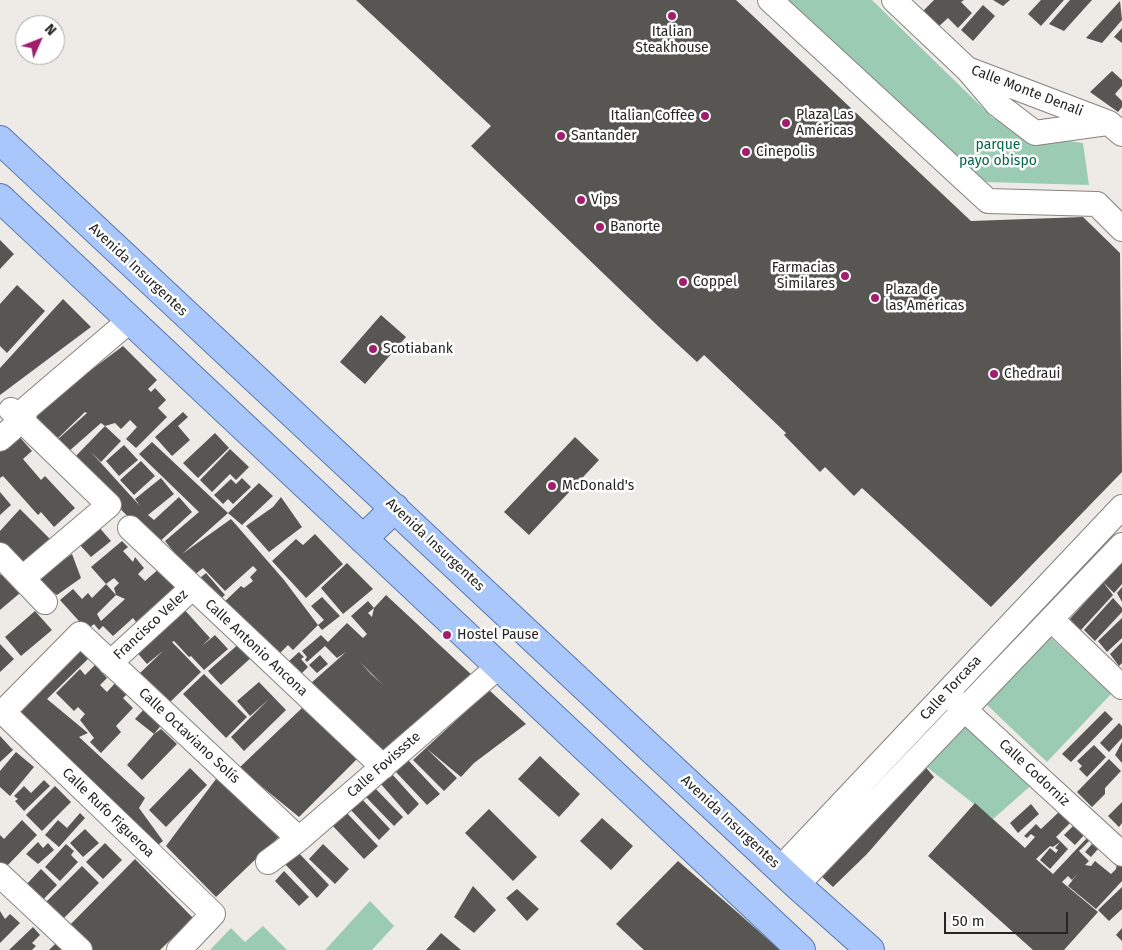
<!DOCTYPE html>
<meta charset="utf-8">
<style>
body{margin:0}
#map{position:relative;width:1122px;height:950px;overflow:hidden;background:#eeebe7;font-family:"Fira Sans",sans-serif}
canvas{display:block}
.north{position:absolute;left:15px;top:15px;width:50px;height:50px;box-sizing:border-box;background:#fff;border:1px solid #a8a8a7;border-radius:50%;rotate:46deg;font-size:14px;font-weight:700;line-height:20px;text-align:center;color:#262524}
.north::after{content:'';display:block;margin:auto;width:18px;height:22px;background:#a21d6c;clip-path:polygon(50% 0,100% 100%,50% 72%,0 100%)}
.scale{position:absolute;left:944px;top:912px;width:124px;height:22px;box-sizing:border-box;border:2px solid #262524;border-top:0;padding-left:6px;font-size:15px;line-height:18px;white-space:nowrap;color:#262524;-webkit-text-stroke:4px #fff;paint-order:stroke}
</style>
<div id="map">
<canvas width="1122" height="950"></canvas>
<div class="north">N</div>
<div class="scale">50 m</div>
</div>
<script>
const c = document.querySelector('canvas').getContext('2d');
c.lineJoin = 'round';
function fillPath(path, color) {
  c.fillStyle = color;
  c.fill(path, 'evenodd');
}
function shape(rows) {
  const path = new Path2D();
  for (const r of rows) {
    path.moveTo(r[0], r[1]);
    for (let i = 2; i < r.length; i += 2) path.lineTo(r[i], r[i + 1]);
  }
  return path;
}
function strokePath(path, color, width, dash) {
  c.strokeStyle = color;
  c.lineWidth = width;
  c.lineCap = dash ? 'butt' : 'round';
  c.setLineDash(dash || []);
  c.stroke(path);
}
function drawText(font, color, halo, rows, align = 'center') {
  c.font = font + ' "Fira Sans",sans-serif';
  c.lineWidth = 5;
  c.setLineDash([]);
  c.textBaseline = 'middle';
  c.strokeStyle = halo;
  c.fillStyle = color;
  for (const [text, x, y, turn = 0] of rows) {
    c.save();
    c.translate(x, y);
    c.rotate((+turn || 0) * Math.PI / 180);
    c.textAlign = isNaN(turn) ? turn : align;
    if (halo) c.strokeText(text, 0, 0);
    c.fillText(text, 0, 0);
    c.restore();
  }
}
const green = shape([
 [788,0,872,0,993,118,1038,137,1083,143,1089,185,986,182,872,80],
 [1049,636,1111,694,1047,762,985,703],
 [967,719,1035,782,993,819,923,764],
 [370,901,394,926,372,950,325,950],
 [263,926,287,950,210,950,231,928,245,942]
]);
const building = shape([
 [356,0,736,0,971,221,1083,217,1120,253,1122,472,991,607,862,488,854,496,825,467,820,472,784,435,786,433,704,355,697,362,659,327,471,146,491,126],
 [934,0,964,0,961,2,972,13,958,28,948,18,937,28,921,13],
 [993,0,1010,0,1003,6],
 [1041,0,1064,0,1041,26,1028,14],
 [1070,0,1092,0,1064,31,1049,24],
 [1120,1,1122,20,1102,43,1086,38],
 [983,5,995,16,973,41,961,30],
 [1122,28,1122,43,1114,37],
 [1112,71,1122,80,1122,86,1115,94,1122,101,1122,107,1118,112,1090,92],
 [0,240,14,254,0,269],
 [17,285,45,311,7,353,0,346,0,304],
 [63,299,91,327,0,395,0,368],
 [381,315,406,337,365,384,340,362],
 [123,346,157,380,148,389,151,392,155,388,166,400,158,408,167,417,136,448,126,439,137,427,130,420,121,429,115,423,105,426,101,423,68,452,57,440,87,413,85,412,56,440,35,417,67,388],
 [183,412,188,417,178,426,190,440,172,456,155,437],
 [105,426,121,441,101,462,90,451,140,506,135,499,161,478,174,494,148,515,154,520,179,497,192,512,156,545,72,460],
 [16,433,32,451,23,459,41,480,45,476,75,508,54,527,41,512,38,515,3,476,0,478,0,446],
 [215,433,229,448,198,478,183,463],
 [575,437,599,460,529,535,504,512],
 [152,442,228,513,182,554,231,519,284,580,318,625,293,650,288,645,277,656,221,605,241,586,244,588,253,581,250,577,257,570,253,566,225,591,203,568,193,576,165,541,199,512,139,454],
 [124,445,138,460,119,476,106,461],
 [230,449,249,467,236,480,230,474,212,492,200,480],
 [141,461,155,476,134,495,120,480],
 [242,478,251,487,233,504,228,499,223,504,214,495,231,479,236,484],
 [259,483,273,496,242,525,228,513],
 [0,492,11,505,0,515],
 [281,497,302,527,269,552,246,526,273,507],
 [20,509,50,539,20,566,0,544,0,531],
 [98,526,111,541,91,557,78,543],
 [315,534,343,564,306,598,272,561,296,539,303,545],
 [122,541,128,547,123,551,133,562,135,557,144,568,138,574,145,581,161,567,177,585,136,622,133,618,113,636,103,626,99,630,94,624,87,630,60,600,73,589,82,599,88,593,92,598,106,584,116,595,114,588,119,583,114,578,106,584,91,567],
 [116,595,125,599,101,621,97,614],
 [72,554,81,578,57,595,35,580],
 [1122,561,1122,584,1114,593,1103,582,1113,595,1080,631,1070,619],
 [347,563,373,589,343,614,321,588],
 [3,573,20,593,0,610,0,575],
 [206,573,225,595,219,600,200,578],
 [1122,587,1122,602,1117,593],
 [386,595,474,677,380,753,310,684,346,652,337,658,325,646,307,662,305,660,307,657,302,651,321,635,328,642,347,623,363,638,367,634,351,616,368,601,374,608,368,613,372,617,374,608],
 [360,662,383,685,371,674],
 [322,597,340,616,322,630,318,625,324,620,311,606],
 [1113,598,1122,608,1122,612,1095,641,1084,630],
 [182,607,210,638,202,646,215,635,228,649,204,670,191,656,189,657,174,641,172,642,201,672,168,704,139,674,164,650,147,664,134,649],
 [35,611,52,630,21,656,5,637],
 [1122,618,1122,638,1107,652,1098,641],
 [77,642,90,657,47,699,88,733,79,737,145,798,139,808,163,841,154,848,11,707],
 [241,642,253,656,221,685,208,671],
 [1122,642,1122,663,1119,666,1110,654],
 [0,644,14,659,0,672],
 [299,652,304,657,301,659,308,667,300,675,288,662],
 [320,655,328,664,317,673,309,665],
 [95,665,107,678,100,685,107,692,117,681,129,692,123,698,133,708,116,726,121,732,101,753,90,742,94,738,80,720,85,714,78,707,74,711,56,693,80,669,85,675],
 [204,674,247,717,226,738,183,694],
 [259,682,286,710,244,751,231,737,269,699,250,716,237,701],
 [489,690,526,724,474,763,461,777,426,748,457,778,444,791,413,760,426,748],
 [145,708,163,723,154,734,161,729,177,744,142,780,127,765,154,734,135,719],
 [302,708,359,757,299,817,239,768],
 [1105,711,1113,719,1071,762,1062,754],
 [1119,723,1122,726,1122,738,1109,752,1100,743],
 [0,736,13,750,0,762],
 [1122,742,1122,763,1115,755],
 [1094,745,1106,757,1087,777,1079,769,1082,766,1077,761],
 [16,752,34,767,10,796,0,787,0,771],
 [540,756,580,794,559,817,518,779],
 [407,759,440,794,427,805,395,771],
 [1109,759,1121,771,1105,788,1105,794,1092,807,1077,792],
 [923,764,934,777,867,854,833,887,818,873],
 [190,768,207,785,166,827,149,810],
 [391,773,419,804,408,815,380,783],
 [216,779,281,835,216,897,166,846],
 [44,780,50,786,24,811,15,801,18,799,14,796,24,786,31,793],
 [55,786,71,802,42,831,26,815],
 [374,787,403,817,394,826,365,796],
 [360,797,390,829,379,840,349,808],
 [1122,802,1122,823,1119,827,1108,816],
 [975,803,1025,848,1035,837,1031,834,1027,838,1024,836,1036,824,1041,829,1060,811,1071,822,1056,837,1068,849,1050,869,1040,860,1050,848,1056,853,1058,850,1055,848,1060,842,1053,847,1050,846,1036,859,1053,874,1087,838,1089,841,1079,851,1089,861,1085,865,1091,866,1095,861,1111,874,1116,869,1117,862,1122,866,1122,881,1096,909,1068,886,1078,873,1072,880,1068,876,1062,882,1098,912,1064,950,1033,950,928,856],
 [1031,804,1039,814,1018,833,1010,823],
 [489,809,537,857,513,881,465,833],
 [345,811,378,846,364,859,331,824],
 [80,813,85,818,59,847,45,835,58,820,67,828],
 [602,818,633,846,611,870,580,841],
 [22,820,37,835,3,870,0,867,0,835,4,839],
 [1075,824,1085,834,1075,845,1064,835],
 [85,829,99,843,83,857,70,843],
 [38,842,43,848,48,843,54,850,38,864,26,854],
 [105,843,122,860,103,879,86,862],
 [66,844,74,851,71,855,78,862,60,881,45,867],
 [323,844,349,869,335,884,309,859],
 [1092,844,1098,849,1091,857,1085,852],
 [297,851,329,885,317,898,284,863],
 [135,859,193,918,160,950,83,950,62,933],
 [678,861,729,905,780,950,644,950,616,924],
 [82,866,99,883,61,921,44,904],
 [41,869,57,885,40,903,24,887],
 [284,871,309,897,299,906,275,881],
 [473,886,496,910,474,933,454,917],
 [1122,887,1122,909,1109,921,1098,910],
 [517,889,539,909,527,921,506,898],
 [0,911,5,919,10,914,20,923,0,943],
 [33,927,40,935,32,943,36,946,32,950,9,950],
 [1122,928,1122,941,1116,935],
 [441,933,461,950,426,950],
 [56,943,63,950,49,950]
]);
const minor = shape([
 [770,0,988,201,1097,204,1122,229],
 [894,0,967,69,1109,123,1122,134],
 [968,70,997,104,1035,133,1107,123],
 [11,410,109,505,24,577],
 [0,439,22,420,27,408,129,321],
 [130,528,383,767],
 [0,555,45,602],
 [1052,620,1122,687],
 [110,663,192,588],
 [954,700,1122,854],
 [268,862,299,839,498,667],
 [780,869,1122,507],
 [0,875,80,950],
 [797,885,1122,545],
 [179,950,213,914,3,712,80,634,299,839]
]);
const major = shape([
 [0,140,797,885,870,950],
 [0,198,801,950],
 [363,539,395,508]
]);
const markers = [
 [672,16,5,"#a21d6c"],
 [705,116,5,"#a21d6c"],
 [786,123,5,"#a21d6c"],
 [561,136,5,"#a21d6c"],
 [746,152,5,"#a21d6c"],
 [581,200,5,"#a21d6c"],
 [600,227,5,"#a21d6c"],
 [845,276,5,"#a21d6c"],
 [683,282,5,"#a21d6c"],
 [875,298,5,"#a21d6c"],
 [373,349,5,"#a21d6c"],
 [994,374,5,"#a21d6c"],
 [552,486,5,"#a21d6c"],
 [447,635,5,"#a21d6c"]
];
const poiNames = [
 ["Italian",672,32,"center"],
 ["Steakhouse",672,48,"center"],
 ["Plaza Las",796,115],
 ["Américas",796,131],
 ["Italian Coffee",695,116,"right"],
 ["Santander",571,136],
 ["Cinepolis",756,152],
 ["Vips",591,200],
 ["Banorte",610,227],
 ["Farmacias",835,268,"right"],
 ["Similares",835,284,"right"],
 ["Coppel",693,282],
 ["Plaza de",885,290],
 ["las Américas",885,306],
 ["Scotiabank",383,349],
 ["Chedraui",1004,374],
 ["McDonald's",562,486],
 ["Hostel Pause",457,635]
];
const streetNames = [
 ["Calle Monte Denali",1027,91,21],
 ["Avenida Insurgentes",138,270,43],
 ["Avenida Insurgentes",435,545,43],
 ["Francisco Velez",151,625,-43],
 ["Calle Antonio Ancona",256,648,43],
 ["Calle Torcasa",951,688,-47],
 ["Calle Octaviano Solís",189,736,43],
 ["Calle Fovissste",384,765,-41],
 ["Calle Codorniz",1034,773,43],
 ["Calle Rufo Figueroa",108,813,44],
 ["Avenida Insurgentes",730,822,43]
];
const parkNames = [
 ["parque",998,145],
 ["payo obispo",998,161]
];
fillPath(green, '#9bccb3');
fillPath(building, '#585653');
strokePath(minor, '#868380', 26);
strokePath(major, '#5776ae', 30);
strokePath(minor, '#fff', 24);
strokePath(major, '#aac7fb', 28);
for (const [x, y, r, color] of markers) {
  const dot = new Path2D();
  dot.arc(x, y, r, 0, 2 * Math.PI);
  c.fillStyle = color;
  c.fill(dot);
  strokePath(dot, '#fff', 2);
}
drawText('14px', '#262524', '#fff', poiNames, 'left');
drawText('14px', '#262524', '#fff', streetNames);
drawText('14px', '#036745', '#fff', parkNames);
</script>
